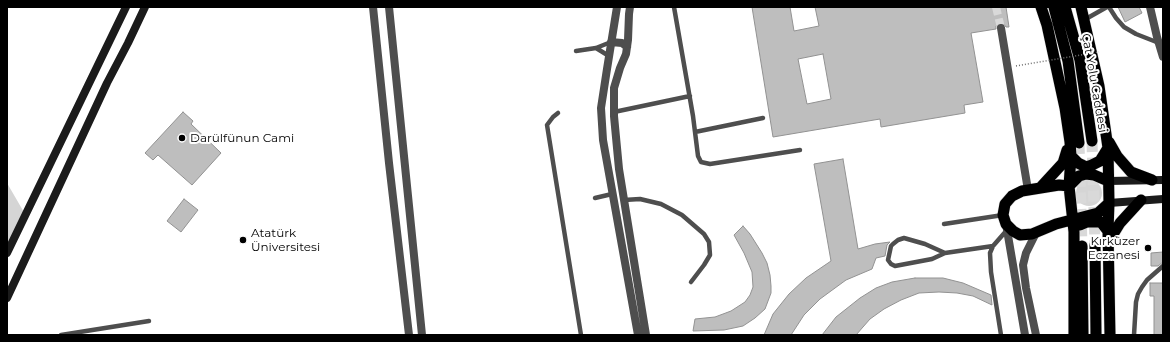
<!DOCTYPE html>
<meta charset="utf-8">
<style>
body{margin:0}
#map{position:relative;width:1170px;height:342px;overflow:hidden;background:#fff;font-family:Montserrat,sans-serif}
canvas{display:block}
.frame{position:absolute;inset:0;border:8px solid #000;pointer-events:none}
</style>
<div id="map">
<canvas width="1170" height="342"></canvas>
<div class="frame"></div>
</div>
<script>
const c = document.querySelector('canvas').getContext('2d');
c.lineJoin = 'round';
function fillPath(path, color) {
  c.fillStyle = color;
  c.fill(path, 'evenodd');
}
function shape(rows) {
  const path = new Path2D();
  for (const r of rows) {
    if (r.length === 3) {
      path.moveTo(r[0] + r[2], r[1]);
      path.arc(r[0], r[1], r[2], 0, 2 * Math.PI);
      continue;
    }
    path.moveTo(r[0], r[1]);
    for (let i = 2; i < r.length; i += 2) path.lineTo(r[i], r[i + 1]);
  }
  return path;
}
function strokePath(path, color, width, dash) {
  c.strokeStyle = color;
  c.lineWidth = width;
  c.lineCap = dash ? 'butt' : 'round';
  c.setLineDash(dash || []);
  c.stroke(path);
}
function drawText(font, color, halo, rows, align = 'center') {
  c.font = font + ' Montserrat,sans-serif';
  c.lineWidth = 4;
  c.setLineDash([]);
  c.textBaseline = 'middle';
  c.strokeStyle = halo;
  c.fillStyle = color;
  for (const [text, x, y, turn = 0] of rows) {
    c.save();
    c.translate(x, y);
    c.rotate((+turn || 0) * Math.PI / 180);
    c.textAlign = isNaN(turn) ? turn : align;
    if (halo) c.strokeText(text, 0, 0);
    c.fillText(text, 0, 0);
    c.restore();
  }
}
const green = shape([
 [1089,193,13],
 [7,183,25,214,7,253]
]);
const building = shape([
 [752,7,790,7,794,31,819,26,815,7,1006,7,1009,27,1006,27,1003,23,1000,23,996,26,996,29,971,33,983,102,964,105,965,113,881,127,880,119,773,137,752,7],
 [823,54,831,99,807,104,798,59,823,54],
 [1118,7,1139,7,1142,13,1125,22,1118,7],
 [183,112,193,121,191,124,221,153,192,185,158,155,153,160,145,153,183,112],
 [843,159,858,249,875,244,890,242,887,245,885,256,876,258,872,269,846,280,820,299,804,315,791,335,764,335,773,314,789,294,806,278,831,261,814,164,843,159],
 [184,199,198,210,181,232,167,221,184,199],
 [743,226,750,234,762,253,767,263,770,275,771,286,771,293,765,309,755,318,743,326,724,330,693,331,695,319,715,317,731,311,745,302,750,295,753,287,752,272,744,253,734,235,743,226],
 [1163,252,1163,262,1158,266,1151,266,1151,253,1163,252],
 [915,278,943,278,963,283,991,295,992,305,973,296,957,293,939,292,919,293,901,300,884,309,870,319,856,335,822,335,836,317,860,298,876,288,892,282,915,278],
 [1150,283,1163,283,1163,335,1154,335,1154,296,1150,296,1150,283]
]);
const minorTunnel = shape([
 [996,7,1001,28]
]);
const trunkTunnel = shape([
 [1092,141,1095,245],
 [1079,143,1082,246]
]);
const service = shape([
 [674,7,693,116,698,156,701,162,710,164,800,150],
 [1109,7,1116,18,1124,27,1136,34,1159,43],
 [1084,20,1107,7],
 [596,48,609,56],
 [576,51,596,48,611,42],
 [614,112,690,96],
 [558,113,553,117,547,125,581,335],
 [695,132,763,118],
 [595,198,612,194],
 [624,200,640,199,661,204,682,215,704,234,709,242,710,255,704,265,691,282],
 [944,224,1003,215],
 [945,253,932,259,895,266,891,264,888,260,891,246,893,244,898,240,904,238,925,244,945,253,993,246],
 [61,335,149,321],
 [1001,335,991,272,990,253,993,246,1007,230],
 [1134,335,1136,302,1138,294,1142,287,1147,280,1163,266]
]);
const minor = shape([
 [1150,7,1157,37,1163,57],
 [1001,28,1028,190]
]);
const tertiary = shape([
 [373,7,389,163,409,335],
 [389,7,422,335],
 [617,7,607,69,601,108,603,140,638,335],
 [630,7,629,14,628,40,626,54,620,68,614,88,614,116,619,169,646,335],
 [611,42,622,43,627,47],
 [1006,224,1025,335],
 [1036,233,1026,253,1023,265,1026,288,1036,335]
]);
const secondary = shape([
 [1108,181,1163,180],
 [1109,203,1163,199],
 [7,253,126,7],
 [7,298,107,83,128,43,145,7]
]);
const trunk = shape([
 [1041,7,1047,25,1065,108,1070,142,1071,156,1069,186,1074,232,1074,335],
 [1054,7,1068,61,1079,143],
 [1065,7,1080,60,1092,141],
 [1081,7,1099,86,1108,148,1109,203,1108,231,1110,335],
 [1109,142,1117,156,1131,172,1152,180],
 [1071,156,1078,163,1086,167,1092,165,1100,161,1108,148],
 [1108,181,1094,175,1086,174,1079,176,1069,186,1059,185,1022,191,1012,196,1005,204,1003,215,1006,224,1013,231,1020,235,1032,234,1056,224,1098,213,1109,203],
 [1040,188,1063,163,1067,150],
 [1080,225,1087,222,1101,222,1108,231],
 [1109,241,1120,223,1141,200],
 [1095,245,1096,335],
 [1082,246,1083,335]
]);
const pathBridge = shape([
 [1016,66,1099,52]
]);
const markers = [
 [182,138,4,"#000"],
 [243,240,4,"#000"],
 [1148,248,4,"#000"]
];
const streetNames = [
 ["Çat Yolu Caddesi",1094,83,80]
];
const poiNames = [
 ["Darülfünun Cami",190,138],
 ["Atatürk",251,233],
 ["Üniversitesi",251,247],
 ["Kırküzer",1140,241,"right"],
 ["Eczanesi",1140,255,"right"]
];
fillPath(green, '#d5d5d5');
fillPath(building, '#bebebe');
strokePath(building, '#929292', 1);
strokePath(minorTunnel, '#d9d9d9', 8, [8, 4]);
strokePath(trunkTunnel, '#d9d9d9', 11, [11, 5.5]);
strokePath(trunk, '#dbdbdb', 12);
strokePath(service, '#4e4e4e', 4.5);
strokePath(minor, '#4e4e4e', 8);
strokePath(tertiary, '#4e4e4e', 8);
strokePath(secondary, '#1b1b1b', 8);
strokePath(trunk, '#000', 11);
strokePath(pathBridge, '#707070', 1.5, [1, 2]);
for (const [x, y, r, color] of markers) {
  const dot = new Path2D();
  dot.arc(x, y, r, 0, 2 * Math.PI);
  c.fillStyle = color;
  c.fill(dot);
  strokePath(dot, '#fff', 1.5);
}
drawText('12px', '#000', '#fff', streetNames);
drawText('12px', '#000', '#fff', poiNames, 'left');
</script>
